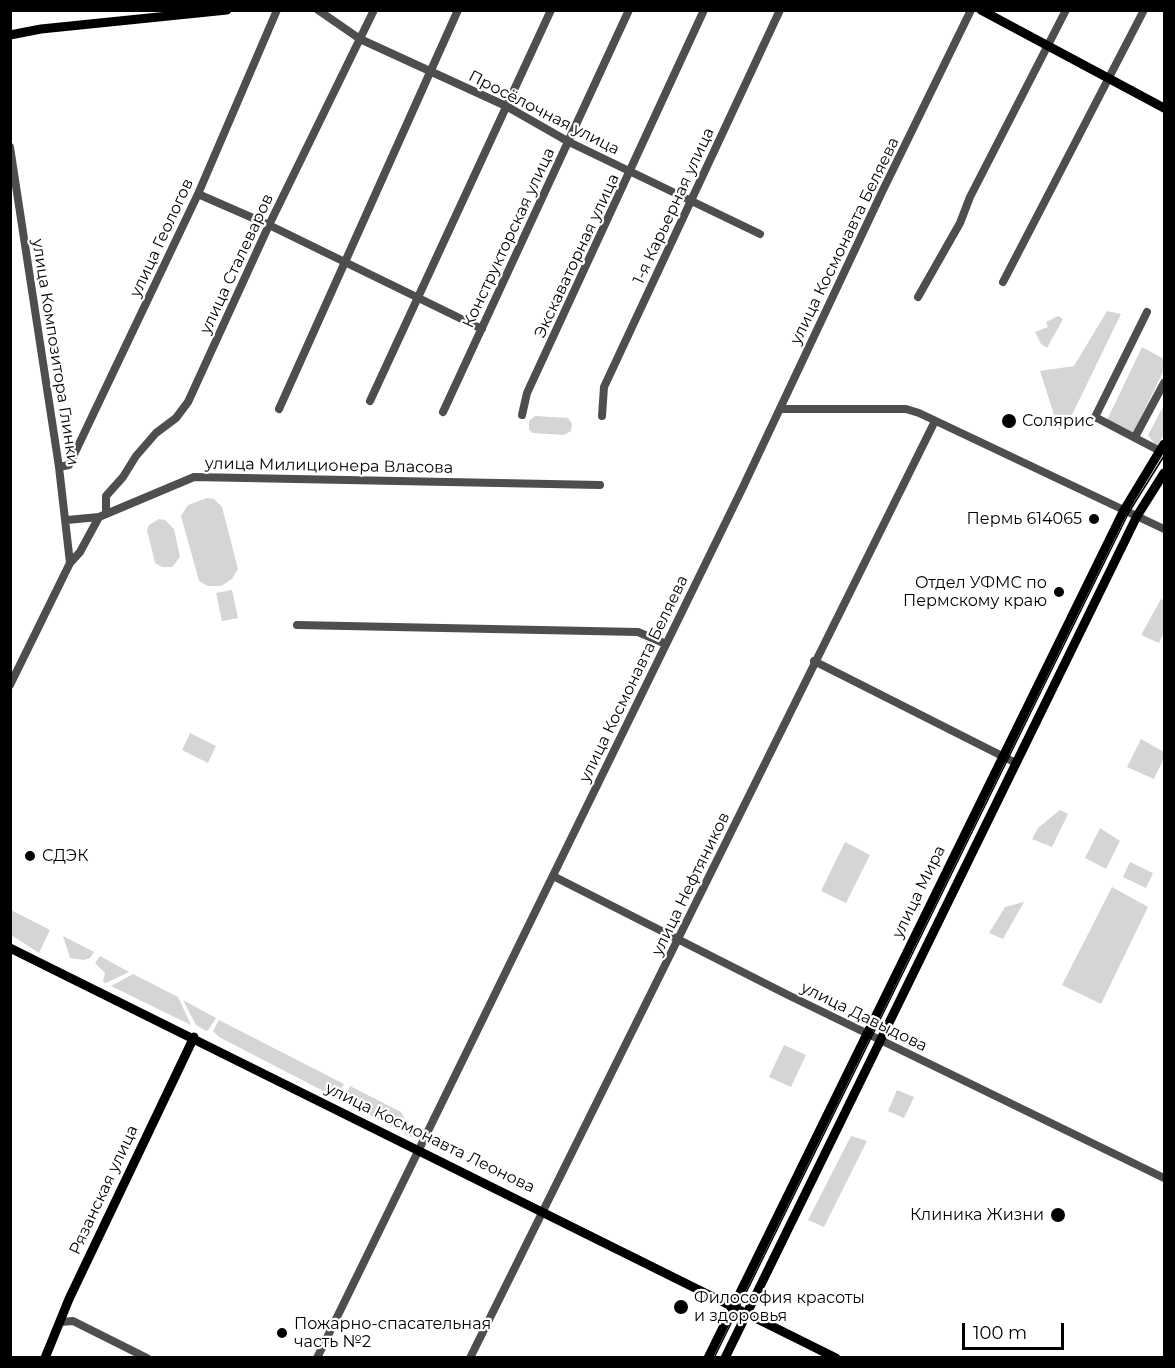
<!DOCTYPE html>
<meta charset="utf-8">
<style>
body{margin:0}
#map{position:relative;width:1175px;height:1368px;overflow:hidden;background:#fff;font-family:Montserrat,sans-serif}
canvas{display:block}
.frame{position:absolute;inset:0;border:12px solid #000;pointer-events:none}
.scale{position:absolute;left:962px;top:1323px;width:102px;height:27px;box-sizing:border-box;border:3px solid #000;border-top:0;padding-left:8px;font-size:18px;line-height:21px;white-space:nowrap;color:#000;-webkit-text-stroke:4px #fff;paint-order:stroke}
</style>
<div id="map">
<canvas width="1175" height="1368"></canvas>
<div class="frame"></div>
<div class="scale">100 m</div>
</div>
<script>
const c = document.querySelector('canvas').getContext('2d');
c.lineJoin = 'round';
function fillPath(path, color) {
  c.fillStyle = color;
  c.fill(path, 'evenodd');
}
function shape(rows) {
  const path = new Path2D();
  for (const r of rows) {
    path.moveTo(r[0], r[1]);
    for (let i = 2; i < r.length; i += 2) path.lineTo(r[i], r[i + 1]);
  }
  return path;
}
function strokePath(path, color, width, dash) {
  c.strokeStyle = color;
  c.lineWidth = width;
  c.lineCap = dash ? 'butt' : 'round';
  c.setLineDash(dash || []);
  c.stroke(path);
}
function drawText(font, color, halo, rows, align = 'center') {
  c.font = font + ' Montserrat,sans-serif';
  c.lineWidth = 4.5;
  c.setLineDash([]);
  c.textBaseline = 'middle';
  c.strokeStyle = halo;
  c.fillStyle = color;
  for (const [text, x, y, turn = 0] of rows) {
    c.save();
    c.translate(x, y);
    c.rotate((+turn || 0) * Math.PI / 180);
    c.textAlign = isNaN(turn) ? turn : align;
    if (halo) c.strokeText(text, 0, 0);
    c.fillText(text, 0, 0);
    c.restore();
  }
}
const green = shape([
 [1107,311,1121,314,1069,421,1059,430,1040,371,1074,366],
 [1058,316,1063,319,1047,348,1041,344,1035,332,1048,327,1046,322],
 [1142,347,1164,359,1164,370,1133,433,1107,420],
 [1164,405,1164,434,1157,447,1148,435],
 [535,416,568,418,572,424,571,431,564,435,533,433,529,430,529,421],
 [207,498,214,499,222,507,238,569,232,579,221,586,208,586,199,581,181,516,188,505],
 [159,519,165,520,174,529,180,557,172,567,162,567,155,563,147,530,149,525],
 [232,590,238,618,222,621,216,593],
 [1161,599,1164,600,1164,632,1159,643,1141,635],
 [190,733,216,746,208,763,182,750],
 [1141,739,1164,752,1164,758,1154,779,1127,767],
 [1060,810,1068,814,1052,847,1032,839,1038,828],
 [1100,828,1120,841,1106,869,1085,858],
 [845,842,870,855,846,903,821,891],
 [1130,862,1153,873,1146,888,1123,877],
 [1112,887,1148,907,1101,1004,1062,985],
 [1024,902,1003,939,989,933,1005,907],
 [11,910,50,930,39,953,11,935],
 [63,936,94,952,90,958,84,960,70,958],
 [100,956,129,972,106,983,103,982,105,973,95,963],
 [133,974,178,997,191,1025,111,986],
 [183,1000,216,1018,209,1029,206,1031,196,1025],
 [219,1020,344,1084,339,1092,331,1095,219,1037,213,1031],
 [784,1045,806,1055,791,1087,769,1077],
 [350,1086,401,1112,414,1138,347,1103,346,1097],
 [897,1090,914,1097,904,1118,888,1111],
 [851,1136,867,1141,824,1227,808,1220]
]);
const minor = shape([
 [318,10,360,39,506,106,569,142,760,234],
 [10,147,59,467,70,563],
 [198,194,269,225,482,329],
 [1003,282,1144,10],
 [918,297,960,223,970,197,1066,10],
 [1147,312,1095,417,1160,451],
 [370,401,551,10],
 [279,409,458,10],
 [780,409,906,409,919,413,1164,529],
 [443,412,629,10],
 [522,415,527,393,704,10],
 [602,416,604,387,780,10],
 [1135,437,1164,383],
 [59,467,69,465,198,194,277,10],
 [106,512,106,496,123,477,136,456,156,433,176,418,188,402,269,225,374,10],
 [67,520,99,517,194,477,600,485],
 [297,625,638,632,666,644],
 [814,661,1016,763],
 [10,685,70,563,80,552,99,517],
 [553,876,788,995,1164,1178],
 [61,1322,73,1321,147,1358],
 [317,1358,743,487,882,192,971,10],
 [470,1358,935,421]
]);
const major = shape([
 [981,10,1164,108],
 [10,35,41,29,227,10],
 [10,948,836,1358],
 [45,1358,69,1299,194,1037],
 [708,1358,1124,510,1164,444],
 [725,1358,1137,516,1164,473]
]);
const tram = shape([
 [714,1358,1129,512,1164,456]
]);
const markers = [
 [1009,421,8,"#000"],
 [1094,519,6,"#000"],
 [1059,592,6,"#000"],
 [30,856,6,"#000"],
 [1058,1215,8,"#000"],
 [681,1307,8,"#000"],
 [282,1333,6,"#000"]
];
const streetNames = [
 ["Просёлочная улица",544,113,27],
 ["1-я Карьерная улица",674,206,-65],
 ["улица Геологов",162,238,-65],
 ["Конструкторская улица",509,238,-65],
 ["улица Космонавта Беляева",845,241,-64],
 ["Экскаваторная улица",577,256,-65],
 ["улица Сталеваров",237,264,-65],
 ["улица Композитора Глинки",55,352,81],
 ["улица Милиционера Власова",329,466,1],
 ["улица Космонавта Беляева",634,679,-64],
 ["улица Нефтяников",691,884,-64],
 ["улица Мира",919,892,-64],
 ["улица Давыдова",864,1017,26],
 ["улица Космонавта Леонова",430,1138,26],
 ["Рязанская улица",104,1190,-65]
];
const poiNames = [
 ["Солярис",1022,421],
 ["Пермь 614065",1082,519,"right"],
 ["Отдел УФМС по",1047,583,"right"],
 ["Пермскому краю",1047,601,"right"],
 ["СДЭК",42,856],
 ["Клиника Жизни",1044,1215,"right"],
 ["Философия красоты",694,1298],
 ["и здоровья",694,1316],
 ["Пожарно-спасательная",294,1324],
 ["часть №2",294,1342]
];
fillPath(green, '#d5d5d5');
strokePath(minor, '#4e4e4e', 8);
strokePath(major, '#000', 9);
strokePath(tram, '#000', 1.5);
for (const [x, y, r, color] of markers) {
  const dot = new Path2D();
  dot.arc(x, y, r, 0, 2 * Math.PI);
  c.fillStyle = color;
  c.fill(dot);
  strokePath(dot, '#fff', 2);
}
drawText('16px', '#000', '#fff', streetNames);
drawText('16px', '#000', '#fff', poiNames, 'left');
</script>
